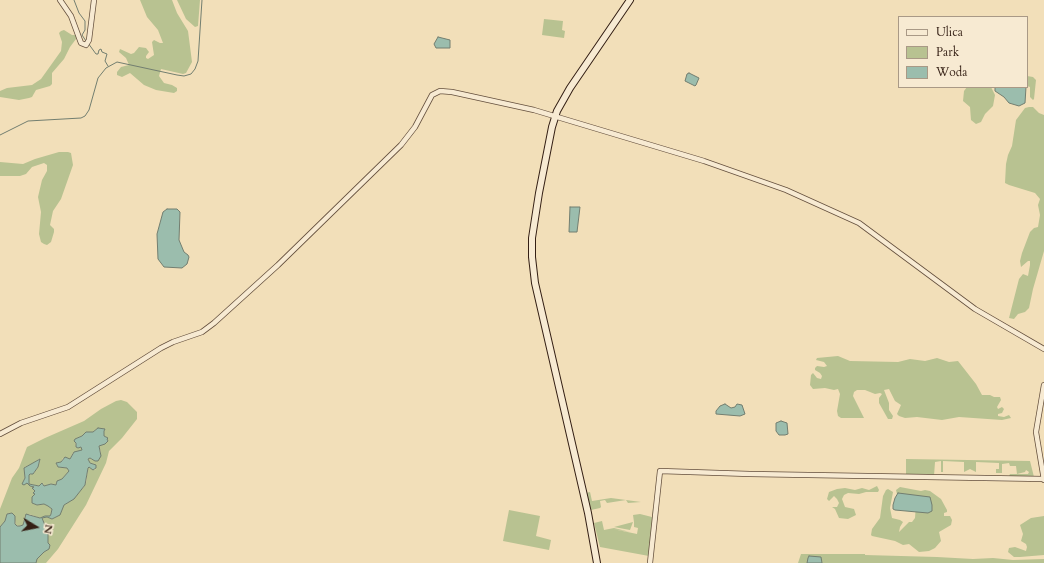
<!DOCTYPE html>
<style>
body{margin:0}
#map{position:relative;width:1044px;height:563px;overflow:hidden;background:#f2dfb9;font-family:Cardo,serif}
canvas{display:block}
.legend{position:absolute;left:898px;top:16px;width:130px;height:72px;box-sizing:border-box;background:#f7ead2;border:1px solid #a99986;margin:0;padding:5px 7px;list-style:none;font-size:12px;color:#341f14}
.legend li{display:flex;align-items:center;gap:8px;height:20px}
.legend b{width:20px;border:1px solid #a99986}
.north{position:absolute;left:16px;top:507px;width:40px;height:40px;-webkit-text-stroke:3px #f7ead2;paint-order:stroke;rotate:100deg;font-size:11px;font-weight:700;line-height:16px;text-align:center;color:#341f14}
.north::after{content:'';display:block;margin:auto;width:14px;height:18px;background:#341f14;clip-path:polygon(50% 0,100% 100%,50% 72%,0 100%)}
</style>
<div id="map">
<canvas width="1044" height="563"></canvas>
<ul class="legend">
<li><b style="height:5px;background:#f7ead2"></b>Ulica</li>
<li><b style="height:11px;background:#b8c291"></b>Park</li>
<li><b style="height:11px;background:#9bbdad"></b>Woda</li>
</ul>
<div class="north">N</div>
</div>
<script>
const c = document.querySelector('canvas').getContext('2d');
c.lineJoin = 'round';
function fillPath(path, color) {
  c.fillStyle = color;
  c.fill(path, 'evenodd');
}
function shape(rows) {
  const path = new Path2D();
  for (const r of rows) {
    path.moveTo(r[0], r[1]);
    for (let i = 2; i < r.length; i += 2) path.lineTo(r[i], r[i + 1]);
  }
  return path;
}
function strokePath(path, color, width, dash) {
  c.strokeStyle = color;
  c.lineWidth = width;
  c.lineCap = dash ? 'butt' : 'round';
  c.setLineDash(dash || []);
  c.stroke(path);
}
const green = shape([
 [140,0,172,0,177,13,188,31,192,62,186,73,183,74,161,69,159,76,164,83,172,85,177,88,177,91,174,93,156,90,144,85,130,73,122,77,117,75,117,72,121,67,129,65,126,58,119,52,120,49,131,54,134,53,139,47,146,48,149,52,146,56,146,58,148,59,154,55,152,42,154,40,160,43,163,43,158,30,147,17],
 [177,0,200,0,198,26,195,27,186,19],
 [544,19,563,21,562,30,565,31,564,38,542,35],
 [64,30,72,35,76,35,76,39,70,47,64,59,52,73,52,84,50,86,36,90,32,97,29,98,19,100,0,97,0,91,7,88,32,85,41,79,61,51,62,42,59,33,61,31],
 [1027,76,1033,77,1036,80,1034,99,1033,100,1030,97,1030,87,1027,86],
 [967,87,991,87,995,95,993,106,985,114,981,122,976,124,971,120,970,107,963,101,964,91],
 [1029,107,1033,107,1039,113,1044,115,1044,251,1033,289,1029,308,1025,312,1018,314,1014,319,1009,318,1019,279,1023,274,1028,276,1030,265,1030,261,1028,261,1021,267,1020,261,1022,253,1030,232,1034,228,1038,227,1040,215,1038,205,1040,199,1035,193,1009,185,1005,183,1006,164,1008,155,1012,146,1016,120,1025,108],
 [59,152,68,152,71,153,73,165,61,199,53,211,50,225,54,229,54,232,51,242,47,245,44,244,41,242,39,234,41,212,38,197,42,180,47,171,47,165,44,163,32,167,26,174,20,176,0,176,0,162,23,164,35,159],
 [838,356,850,361,898,362,910,359,925,361,937,358,949,362,958,361,976,384,982,395,990,395,994,397,1000,397,1001,400,997,407,998,409,1002,407,1004,409,1002,413,998,414,998,416,1004,417,1009,415,1011,418,1002,420,959,417,942,420,917,417,905,418,899,416,897,414,901,405,895,401,889,389,884,390,889,403,889,410,893,416,892,419,888,419,879,403,879,398,882,394,880,393,875,394,865,390,857,390,854,392,853,396,864,418,841,418,838,416,837,411,840,394,838,389,834,390,825,388,813,389,810,385,811,375,813,373,817,378,821,379,822,376,820,373,815,370,815,368,817,366,824,367,827,366,824,362,816,360,817,358],
 [121,400,127,402,137,412,137,419,122,438,109,451,106,463,86,505,58,549,46,563,36,563,35,560,42,553,47,550,50,545,48,543,48,533,42,518,47,517,52,519,58,516,64,505,72,500,83,488,86,483,88,468,89,467,95,470,96,468,96,466,89,462,89,458,93,460,101,453,99,446,108,441,106,439,108,438,104,436,104,431,98,428,93,432,86,432,82,436,75,439,76,447,78,448,81,447,82,450,73,453,70,459,63,458,61,462,58,462,56,464,58,467,67,468,69,471,62,479,56,482,56,485,51,484,44,486,43,483,40,486,29,484,29,475,34,473,38,467,40,460,39,459,34,463,25,467,24,470,25,478,23,482,27,483,30,486,34,487,32,488,35,491,34,493,35,494,32,497,32,503,37,505,44,504,48,506,52,509,51,514,50,516,45,516,40,518,29,514,25,516,23,525,20,526,16,525,15,520,12,513,10,513,7,514,5,521,0,527,0,509,12,478,19,468,27,447,45,438,84,421,101,409,116,401],
 [906,459,1030,461,1034,477,1009,476,1010,474,1028,474,1029,472,1026,470,1025,472,1017,474,1016,466,1010,466,1009,463,1002,464,1002,473,996,473,996,469,999,469,999,463,976,462,976,472,970,469,964,472,964,462,943,461,943,472,941,472,941,461,935,462,934,476,906,475],
 [877,486,879,490,878,492,866,492,859,494,848,493,844,495,842,499,845,507,854,509,856,515,848,519,839,518,835,509,832,507,837,507,839,503,837,499,834,496,829,501,827,499,829,492,837,489,845,488,855,490,862,488,869,490],
 [900,487,921,491,925,490,930,491,941,499,947,510,947,512,944,513,944,516,950,516,952,520,951,525,939,532,941,541,935,548,929,551,919,552,909,544,903,545,895,541,872,536,871,535,872,529,880,518,883,496,886,490,888,489,893,492,890,508,892,518,900,520,903,522,900,527,899,532,909,522,912,522,915,518,916,504,900,498,897,494,896,490],
 [590,492,592,501,611,498,641,502,628,503,626,500,607,503,605,500,600,501,601,507,600,508,591,510,587,494,586,493],
 [653,507,655,509,649,556,600,547,594,523,602,521,604,530,614,528,630,532,613,529,637,534,638,528,634,527,634,522,633,515,640,514,652,517],
 [509,510,540,516,536,536,551,540,549,550,503,541],
 [1044,516,1044,555,1020,557,1014,557,1008,552,1009,548,1015,547,1026,551,1027,547,1026,544,1021,541,1023,534,1020,525,1031,518],
 [633,522,630,530,614,527],
 [801,554,865,554,865,555,937,557,973,559,993,558,1013,560,1044,559,1044,563,798,563]
]);
const water = shape([
 [438,37,450,40,450,48,436,48,434,44,438,37],
 [689,73,699,78,696,85,695,86,685,81,687,74,689,73],
 [995,87,1026,87,1025,103,1019,106,1009,103,1004,97,995,91,995,87],
 [570,207,580,207,577,232,569,232,570,207],
 [167,209,177,209,180,212,179,240,184,252,188,255,189,257,187,264,182,268,164,267,158,259,157,234,163,212,167,209],
 [725,404,731,408,735,407,737,404,742,405,745,414,740,416,716,414,716,411,720,406,725,404],
 [781,421,787,423,788,434,785,435,779,435,776,431,776,423,781,421],
 [98,428,105,429,104,431,104,436,108,438,107,439,108,441,105,444,99,446,101,456,98,461,95,461,90,458,88,459,90,463,96,465,96,468,93,470,89,467,88,468,85,485,74,499,64,505,60,515,52,519,47,517,42,518,48,533,48,543,50,545,49,549,44,552,37,559,36,563,0,563,0,527,5,521,7,514,12,513,15,516,15,524,17,526,20,526,23,525,26,514,40,518,45,516,50,516,51,514,52,509,48,506,44,504,37,505,32,503,32,497,35,494,33,493,35,491,32,488,34,487,30,486,27,483,24,485,22,484,25,478,24,468,40,459,38,467,33,474,30,474,29,475,29,484,39,486,42,483,44,486,51,484,56,485,57,481,62,479,69,471,67,468,58,467,56,463,61,462,65,457,70,459,74,452,82,450,81,447,78,448,76,447,76,443,74,441,75,439,82,436,86,432,93,432,98,428],
 [898,493,930,497,932,505,932,511,928,513,895,510,893,509,893,505,895,498,898,493],
 [809,556,821,557,822,563,807,563,808,558,809,556]
]);
const stream = shape([
 [74,0,79,13,85,21,85,30,82,35,86,41],
 [88,43,96,54,98,54,99,50,101,49,102,52,107,54,105,61,108,66],
 [0,135,28,121,81,118,85,116,89,110,98,78,106,68,117,62,177,75,184,76,191,74,195,69,198,61,202,0]
]);
const minor = shape([
 [60,0,71,16,81,43,86,45],
 [86,45,89,40,94,0],
 [0,434,21,423,68,407,161,348,173,342,202,332,214,323,278,265,401,145,415,127,432,95,440,91,452,92,534,110,704,161,786,190,859,223,975,309,1044,349],
 [1044,480,1036,432,1044,385],
 [650,563,660,471,750,474,1044,479]
]);
const secondary = shape([
 [597,563,588,513,535,283,532,257,532,238,539,193,552,127,557,111,570,88,630,0]
]);
fillPath(green, '#b8c291');
fillPath(water, '#9bbdad');
strokePath(water, '#727e70', 1);
strokePath(stream, '#727e70', 1);
strokePath(minor, '#644f3d', 6);
strokePath(secondary, '#341f14', 8);
strokePath(minor, '#f7ead2', 4.5);
strokePath(secondary, '#f7ead2', 6);
</script>
